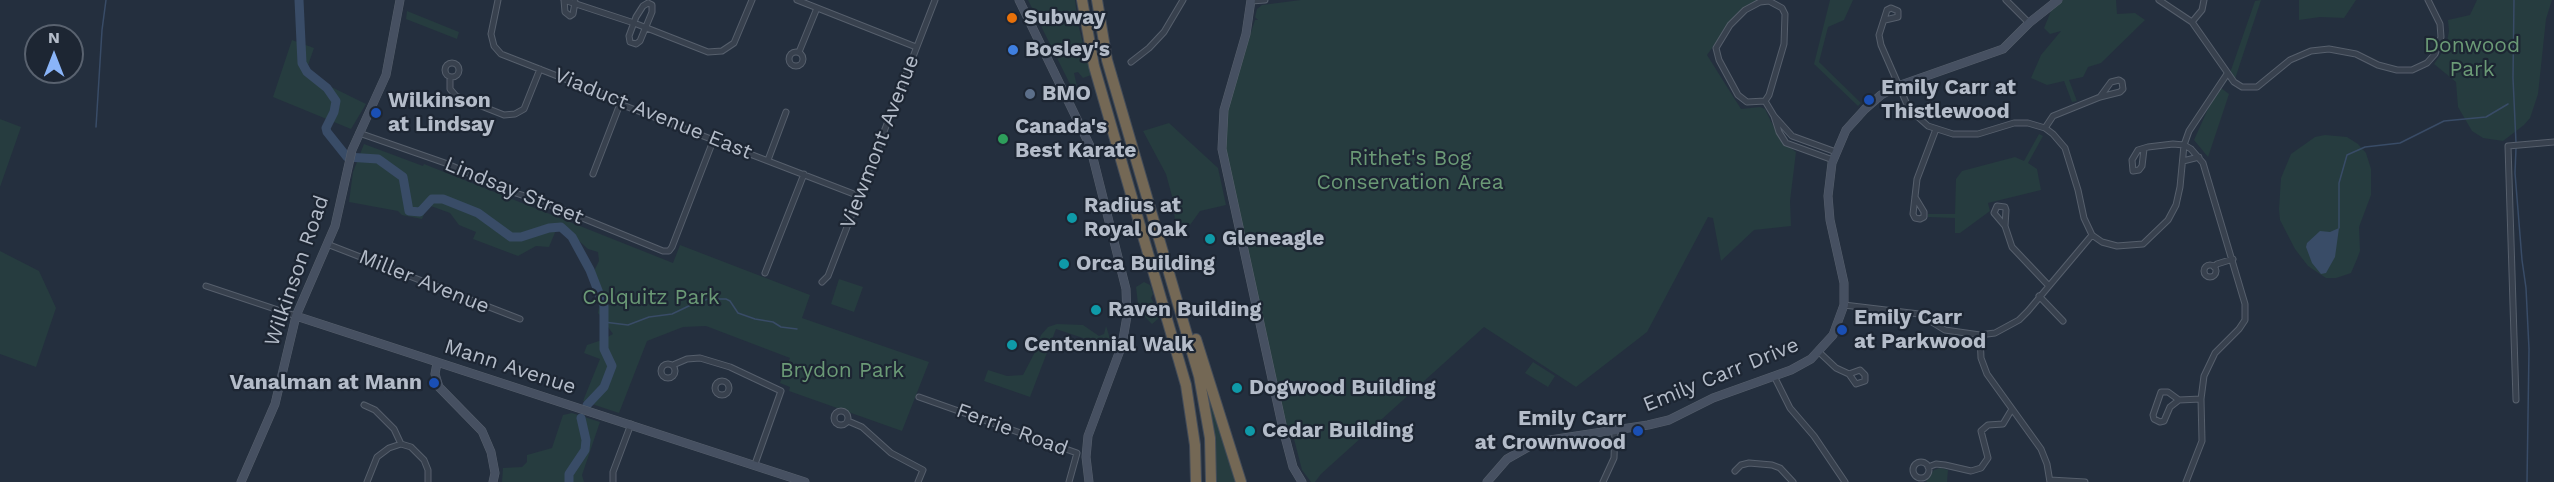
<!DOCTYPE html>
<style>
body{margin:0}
#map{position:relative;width:2554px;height:482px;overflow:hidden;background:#242f3e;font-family:"Work Sans",sans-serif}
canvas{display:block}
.north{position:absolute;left:24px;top:24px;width:60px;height:60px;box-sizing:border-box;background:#1d2633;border:2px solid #59626f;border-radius:50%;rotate:0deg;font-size:16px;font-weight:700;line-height:24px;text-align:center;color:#b4bcc9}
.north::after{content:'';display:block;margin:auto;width:21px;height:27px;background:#8ab4f8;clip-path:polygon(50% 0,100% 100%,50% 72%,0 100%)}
</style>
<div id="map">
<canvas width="2554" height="482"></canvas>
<div class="north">N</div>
</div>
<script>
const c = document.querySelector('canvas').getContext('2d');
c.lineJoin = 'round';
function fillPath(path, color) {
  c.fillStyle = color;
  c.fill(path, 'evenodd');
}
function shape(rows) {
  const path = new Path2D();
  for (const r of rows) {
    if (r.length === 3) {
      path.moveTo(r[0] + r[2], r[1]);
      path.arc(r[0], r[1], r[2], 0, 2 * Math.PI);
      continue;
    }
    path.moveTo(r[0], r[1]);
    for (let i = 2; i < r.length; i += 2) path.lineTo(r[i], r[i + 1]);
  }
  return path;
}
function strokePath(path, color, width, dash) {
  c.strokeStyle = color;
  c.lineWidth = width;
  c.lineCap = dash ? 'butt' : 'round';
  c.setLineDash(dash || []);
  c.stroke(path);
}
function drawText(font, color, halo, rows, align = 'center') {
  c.font = font + ' "Work Sans",sans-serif';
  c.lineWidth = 4.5;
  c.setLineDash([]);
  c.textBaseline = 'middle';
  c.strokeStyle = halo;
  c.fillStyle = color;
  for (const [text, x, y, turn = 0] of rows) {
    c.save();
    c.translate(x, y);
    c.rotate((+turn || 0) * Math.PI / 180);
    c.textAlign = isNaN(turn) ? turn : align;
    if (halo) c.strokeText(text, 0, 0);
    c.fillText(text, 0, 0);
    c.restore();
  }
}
const green = shape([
 [1028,0,1075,0,1078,24,1091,75,1083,78,1078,72,1074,73,1078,91,1074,92],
 [1301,0,1758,0,1749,4,1737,13,1707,55,1741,109,1760,107,1765,109,1780,140,1796,152,1790,201,1791,226,1754,230,1721,261,1713,218,1708,217,1647,332,1576,387,1484,327,1321,474,1315,482,1311,482,1302,470,1294,439,1294,425,1287,426,1282,413,1225,150,1228,103,1255,20,1258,20,1255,17,1257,9,1262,5],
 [1830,0,1853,0,1844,20,1828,27,1819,62,1861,103,1858,106,1814,64],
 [2063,0,2116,0,2117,14,2135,13,2145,20,2101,63,2088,67,2083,77,2069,80,2077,101,2072,102,2064,81,2047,85,2031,78,2041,55,2061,31,2050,34,2044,28,2051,11],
 [2261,0,2235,79,2230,73,2255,1],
 [2299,0,2356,0,2344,18,2320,17,2299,20],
 [2477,0,2552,0,2546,19,2538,94,2530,118,2524,125,2503,141,2483,138,2472,131,2458,107,2456,82,2434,64,2446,47,2449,31,2448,20,2470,15],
 [407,11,459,32,457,39,406,19],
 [292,40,314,48,305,74,366,104,351,129,273,97],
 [2221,88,2229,94,2208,157,2194,140,2216,91],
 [0,119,21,127,0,187],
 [1169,123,1218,168,1226,205,1200,211,1190,225,1176,228,1172,196,1166,174,1143,131],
 [2039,134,2043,136,2028,163,2037,169,2041,190,1988,203,1990,211,1960,233,1955,233,1955,218,1928,217,1928,214,1955,214,1956,179,1962,171,2015,157,2024,161],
 [2325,135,2347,137,2358,144,2366,153,2371,169,2371,195,2359,227,2360,251,2357,259,2351,273,2336,278,2326,278,2308,266,2295,249,2280,220,2279,209,2281,178,2291,154,2315,137],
 [364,144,423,166,424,164,673,263,680,245,810,295,802,318,929,362,902,431,789,391,790,387,780,383,790,358,706,326,683,327,647,341,619,413,583,401,600,359,584,353,587,345,602,340,613,334,598,313,599,307,610,305,611,296,599,289,591,277,599,261,598,252,588,249,559,223,549,247,536,246,518,256,473,239,476,232,459,225,450,213,428,205,422,219,402,215,398,211,349,202,353,172],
 [0,251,39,271,56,308,36,367,0,354],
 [839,279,863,287,854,312,831,304],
 [1144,282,1150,285,1153,294,1151,298,1159,313,1159,318,1152,324,1145,317,1138,304,1136,287],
 [1057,324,1083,325,1099,336,1104,334,1106,326,1113,348,1056,329,1030,397,984,381,988,370,1007,376,1023,375,1035,352,1041,335,1048,327],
 [1533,362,1555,376,1548,387,1525,373],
 [1208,394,1237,482,1216,482,1216,448],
 [572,413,600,422,582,475,584,482,502,482,503,468,522,467,527,462,527,455,552,448,563,415],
 [1940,468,1948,470,1947,482,1927,482,1926,480,1934,470]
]);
const water = shape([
 [2339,228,2335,257,2326,273,2321,274,2312,263,2306,247,2307,243,2320,231,2330,232]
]);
const stream = shape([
 [2514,0,2513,78,2516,143],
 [96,127,102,30,106,0],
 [2516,148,2515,173,2522,260,2526,288,2529,349,2527,482],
 [2339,228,2339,183,2347,155,2365,147,2400,143,2444,121,2486,117,2508,104],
 [604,322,628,325,649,317,672,314,693,304,708,299,726,299,730,301,738,313,755,319,773,322,781,327,797,329]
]);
const river = shape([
 [299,0,302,63,307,72,327,88,336,101,334,112,326,128,327,132,347,157,378,159,403,177,409,211,420,212,432,199,443,199,478,213,511,237,521,237,549,228,561,227,572,237,590,270,604,306,604,349,612,366,604,387,587,405],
 [569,482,569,474,585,450,586,440,581,418]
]);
const street = shape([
 [498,0,491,34,494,46,501,54,611,97,620,104,859,196],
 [564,0,634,23,708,52,722,51,734,43,752,0],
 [564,0,565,12,570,16,573,14,575,2],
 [797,0,916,47],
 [2006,0,2029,23],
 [2159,0,2192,22,2234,82,2242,87,2257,87,2290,60,2311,51,2329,49,2356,54,2378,65,2397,70,2412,70,2427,63,2435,54,2441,37,2440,24,2428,0],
 [1251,1,1265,0],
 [1769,1,1782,8,1785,14,1784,44,1769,95,1765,101,1747,102,1738,95,1719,60,1716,48,1730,25,1745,10,1760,2,1769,1],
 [648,3,652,5,652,12,640,41,636,44,630,42,629,36,636,17,643,6,648,3],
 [1885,20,1898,17,1898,11,1891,8,1887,10,1879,35,1881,45,1909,109,1928,126,1953,134,1978,134,2014,123,2028,123,2045,128,2053,134,2065,148,2078,190,2084,218,2092,235,2102,242,2117,246,2143,244,2168,220,2176,205,2180,187,2184,145,2189,131,2227,74],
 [2192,22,2202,10,2204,0],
 [796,59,7],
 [799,52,817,8],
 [1131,62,1149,48,1164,32,1183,0],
 [452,70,7],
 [450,77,450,89,456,96,504,115,515,114,524,109,540,69],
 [1765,101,1774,116,1792,136,1836,152],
 [1774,116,1779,132,1786,143,1833,160],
 [2045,128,2053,116,2100,97,2120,92,2123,89,2122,82,2119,80,2111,82,2100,97],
 [359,133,445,163,507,190,548,204,663,251,669,251,672,247,713,141],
 [2144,149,2142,166,2139,170,2133,171,2132,160,2138,150,2148,147,2173,144,2184,145,2191,149,2203,163,2245,304,2245,320,2239,329,2215,353,2204,376,2201,399,2202,441,2186,482],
 [768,160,786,112],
 [2183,161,2199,157],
 [593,174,620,104],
 [1915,197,1924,212,1924,217,1920,219,1915,218,1913,214,1917,179,1936,129],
 [2005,226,2006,210,2005,207,1997,206,1994,213,2005,226,2012,247,2049,286],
 [327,244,520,319],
 [2210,271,6],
 [2214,267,2217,264,2233,259],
 [765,273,804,174],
 [822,282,828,276,935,0],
 [206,286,296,316],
 [2039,296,2063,321],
 [1844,305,1919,314,1945,330,1980,335,1995,333,2019,320,2028,311,2092,235],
 [1980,335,1981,358,1987,374,2041,449,2047,464,2050,482],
 [1819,352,1836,368,1849,374,1856,384,1865,381,1865,375,1860,370,1849,374],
 [668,371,7],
 [673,365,687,359,700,358,730,367,781,391,755,464],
 [1774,376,1790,408,1814,436,1845,482],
 [722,388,7],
 [919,397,1077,453,1069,482],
 [2179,400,2168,392,2161,392,2153,415,2154,419,2160,422,2164,421,2170,407,2179,400,2201,399],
 [2516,400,2508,146,2554,142],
 [364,405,375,410,394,429,401,444],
 [841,418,7],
 [848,421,862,427,891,453,923,470,918,482],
 [1921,470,8],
 [1928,467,1936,464,1945,465,1971,471,1981,468,1988,458,1981,431,1988,425,2003,424,2012,409],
 [1735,471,1741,465,1749,463,1772,465,1780,468,1793,482],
 [2050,480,2085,482],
 [367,482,377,457,389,448,401,444,411,447,424,460,428,470,428,482],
 [613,482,613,472,631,424],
 [1603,482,1614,458,1615,430]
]);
const secondary = shape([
 [1019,0,1090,146,1126,289,1127,316,1122,345,1088,436,1086,457,1089,482],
 [1251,0,1246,34,1224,110,1222,149,1283,429,1293,467,1302,482],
 [296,316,805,482],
 [437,363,435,374,439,387,482,431,491,452,495,473,493,482],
 [241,482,275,404,296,316,335,226,352,150,386,75,400,0],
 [1487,482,1507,459,1537,442,1648,425,1669,420,1713,398,1791,370,1811,359,1833,335,1844,305,1844,283,1830,220,1828,196,1832,163,1846,130,1865,109,1881,95,1898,86,2003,49,2029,23,2058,0]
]);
const highway = shape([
 [1082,0,1094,66,1186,385,1195,445,1196,482],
 [1097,0,1107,60,1199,376,1210,438,1211,482],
 [1196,339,1241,482]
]);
const markers = [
 [1012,18,6,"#e8710a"],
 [1013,50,6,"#3f7fe0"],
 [1030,94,6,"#5c6f8a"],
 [1869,100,6,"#1a4fb4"],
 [376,113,6,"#1a4fb4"],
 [1003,139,6,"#2e9e5b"],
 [1072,218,6,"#0f9aa8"],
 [1210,239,6,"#0f9aa8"],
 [1064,264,6,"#0f9aa8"],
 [1096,310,6,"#0f9aa8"],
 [1842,330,6,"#1a4fb4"],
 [1012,345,6,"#0f9aa8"],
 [434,383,6,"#1a4fb4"],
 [1237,388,6,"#0f9aa8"],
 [1250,431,6,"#0f9aa8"],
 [1638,431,6,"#1a4fb4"]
];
const poiNames = [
 ["Subway",1024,18],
 ["Bosley's",1025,50],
 ["Emily Carr at",1881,88],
 ["Thistlewood",1881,112],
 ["BMO",1042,94],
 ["Wilkinson",388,101],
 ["at Lindsay",388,125],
 ["Canada's",1015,127],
 ["Best Karate",1015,151],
 ["Radius at",1084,206],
 ["Royal Oak",1084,230],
 ["Gleneagle",1222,239],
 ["Orca Building",1076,264],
 ["Raven Building",1108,310],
 ["Emily Carr",1854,318],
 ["at Parkwood",1854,342],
 ["Centennial Walk",1024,345],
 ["Vanalman at Mann",422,383,"right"],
 ["Dogwood Building",1249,388],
 ["Emily Carr",1626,419,"right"],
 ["at Crownwood",1626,443,"right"],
 ["Cedar Building",1262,431]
];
const parkNames = [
 ["Donwood",2472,46],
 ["Park",2472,70],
 ["Rithet's Bog",1410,159],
 ["Conservation Area",1410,183],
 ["Colquitz Park",651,298],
 ["Brydon Park",842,371]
];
const streetNames = [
 ["Viaduct Avenue East",653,114,22],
 ["Viewmont Avenue",880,142,-69],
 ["Lindsay Street",514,191,22],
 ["Wilkinson Road",297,271,-71],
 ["Miller Avenue",424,282,22],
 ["Mann Avenue",510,367,18],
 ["Emily Carr Drive",1721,375,-22],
 ["Ferrie Road",1012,430,20]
];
fillPath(green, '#263c3f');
fillPath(water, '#394c67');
strokePath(stream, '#394c67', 1.5);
strokePath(river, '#394c67', 9);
strokePath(street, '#565f6c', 7);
strokePath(secondary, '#565f6c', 9);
strokePath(highway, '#434c59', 12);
strokePath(street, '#38414e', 5);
strokePath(secondary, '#465061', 8);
strokePath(highway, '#746855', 10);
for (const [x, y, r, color] of markers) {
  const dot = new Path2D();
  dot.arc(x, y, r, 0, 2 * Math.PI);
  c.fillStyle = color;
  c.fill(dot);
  strokePath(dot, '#1d2633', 2);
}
drawText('bold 21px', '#b4bcc9', '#1d2633', poiNames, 'left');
drawText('21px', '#6b9a76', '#1d2633', parkNames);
drawText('21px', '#b4bcc9', '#1d2633', streetNames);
</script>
